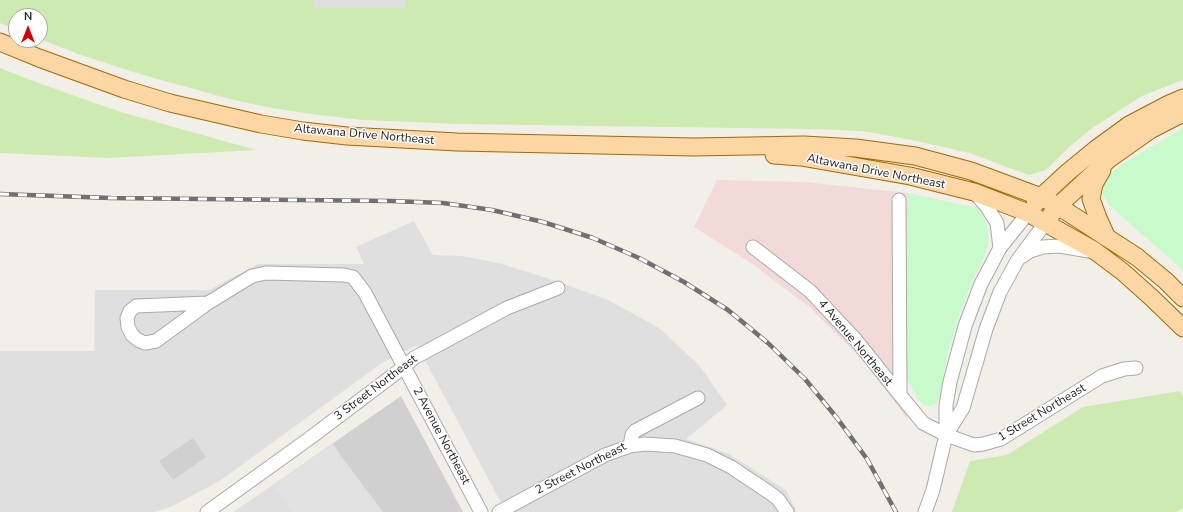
<!DOCTYPE html>
<style>
body{margin:0}
#map{position:relative;width:1183px;height:512px;overflow:hidden;background:#f2efe9;font-family:"Nunito Sans",sans-serif}
canvas{display:block}
.north{position:absolute;left:8px;top:8px;width:40px;height:40px;box-sizing:border-box;background:#fff;border:1px solid #a7a7a7;border-radius:50%;rotate:0deg;font-size:11px;font-weight:700;line-height:16px;text-align:center;color:#222}
.north::after{content:'';display:block;margin:auto;width:14px;height:18px;background:#d40000;clip-path:polygon(50% 0,100% 100%,50% 72%,0 100%)}
</style>
<div id="map">
<canvas width="1183" height="512"></canvas>
<div class="north">N</div>
</div>
<script>
const c = document.querySelector('canvas').getContext('2d');
c.lineJoin = 'round';
function fillPath(path, color) {
  c.fillStyle = color;
  c.fill(path, 'evenodd');
}
function shape(rows) {
  const path = new Path2D();
  for (const r of rows) {
    path.moveTo(r[0], r[1]);
    for (let i = 2; i < r.length; i += 2) path.lineTo(r[i], r[i + 1]);
  }
  return path;
}
function strokePath(path, color, width, dash) {
  c.strokeStyle = color;
  c.lineWidth = width;
  c.lineCap = dash ? 'butt' : 'round';
  c.setLineDash(dash || []);
  c.stroke(path);
}
function drawText(font, color, halo, rows, align = 'center') {
  c.font = font + ' "Nunito Sans",sans-serif';
  c.lineWidth = 3;
  c.setLineDash([]);
  c.textBaseline = 'middle';
  c.strokeStyle = halo;
  c.fillStyle = color;
  for (const [text, x, y, turn = 0] of rows) {
    c.save();
    c.translate(x, y);
    c.rotate((+turn || 0) * Math.PI / 180);
    c.textAlign = isNaN(turn) ? turn : align;
    if (halo) c.strokeText(text, 0, 0);
    c.fillText(text, 0, 0);
    c.restore();
  }
}
const residential = shape([
 [314,0,406,0,406,8,314,8],
 [414,221,433,255,463,256,498,263,547,278,608,300,659,328,699,365,727,405,686,439,727,453,786,490,797,512,506,512,417,345,382,363,221,480,173,506,155,512,0,512,0,351,94,351,95,290,209,290,258,264,364,264,356,247],
 [273,485,293,512,233,512]
]);
const commercial = shape([
 [717,180,804,182,908,193,907,419,865,362,809,307,751,263,694,227]
]);
const religious = shape([
 [401,396,463,512,293,512,273,485],
 [193,438,206,457,173,480,159,461]
]);
const grass = shape([
 [0,0,314,0,314,8,405,8,406,0,1183,0,1183,80,1142,96,1120,110,1091,129,1068,148,1046,170,1029,175,969,153,917,141,863,131,808,129,458,124,362,120,311,114,266,107,230,99,136,73,78,54,40,39,40,16,16,16,16,29,0,23],
 [0,68,41,84,124,113,256,150,109,158,0,153],
 [1180,391,1183,397,1183,508,1176,512,952,512,970,461,1007,455,1083,407]
]);
const park = shape([
 [1183,128,1183,272,1177,265,1109,205,1103,195,1102,185,1107,176,1124,163],
 [908,193,978,208,984,217,987,227,989,239,984,257,969,289,957,321,948,352,940,396,937,403,931,406,924,405,918,399,907,379]
]);
const parking = shape([
 [333,444,341,456,383,512,293,512,273,485]
]);
const minor = shape([
 [974,192,987,207,997,223,1000,248],
 [899,200,900,395],
 [753,247,810,291,856,340,900,395,923,423,946,435,974,445,983,444,1001,439,1102,376,1124,369,1136,368],
 [1023,256,1030,251,1043,247,1059,246,1089,251],
 [208,303,156,341,145,343,138,340,132,335,128,327,127,318,130,311,136,306,208,303,252,276,266,273,344,275,353,277,365,293,481,512],
 [946,435,963,408,986,329,1000,292,1017,261,1046,222],
 [630,446,645,444,675,446,707,455,731,467,770,493,778,499,787,512],
 [207,512,310,438,404,367,414,358,507,308,558,288],
 [499,512,605,455,630,446,632,435,635,431,698,398],
 [925,512,933,490,946,435,946,405,950,382,965,326,981,284,1000,248,1028,213]
]);
const major = shape([
 [0,42,39,58,124,89,170,103,261,124,303,131,347,136,457,142,694,147,804,145,856,148,915,156,971,171,1041,197,1058,206,1137,257,1166,281,1183,298],
 [774,155,801,157,910,176,974,192,1028,213,1095,251,1123,272,1152,298,1183,328],
 [1102,170,1094,184,1091,199,1098,218,1107,238],
 [1035,204,1041,197,1068,172,1096,149,1129,125,1169,104,1183,98],
 [1051,215,1058,206,1109,159,1150,130,1183,113]
]);
const rail = shape([
 [0,194,111,198,391,201,443,203,492,210,543,222,593,238,639,258,684,282,728,310,768,343,805,379,837,418,867,459,896,512]
]);
const streetNames = [
 ["Altawana Drive Northeast",364,135,5],
 ["Altawana Drive Northeast",876,172,11],
 ["4 Avenue Northeast",855,343,50],
 ["3 Street Northeast",376,388,-37],
 ["1 Street Northeast",1042,413,-31],
 ["2 Avenue Northeast",441,436,62],
 ["2 Street Northeast",581,469,-27]
];
fillPath(residential, '#e0dfdf');
fillPath(commercial, '#f2dad9');
fillPath(religious, '#d0d0d0');
fillPath(grass, '#cdebb0');
fillPath(park, '#c8facc');
fillPath(parking, '#e2e2e2');
strokePath(minor, '#a9a9a9', 15);
strokePath(major, '#a06b00', 19);
strokePath(minor, '#fff', 13);
strokePath(major, '#fcd6a4', 17);
strokePath(rail, '#707070', 4.5);
strokePath(rail, '#fff', 3, [9]);
drawText('12px', '#222', '#fff', streetNames);
</script>
